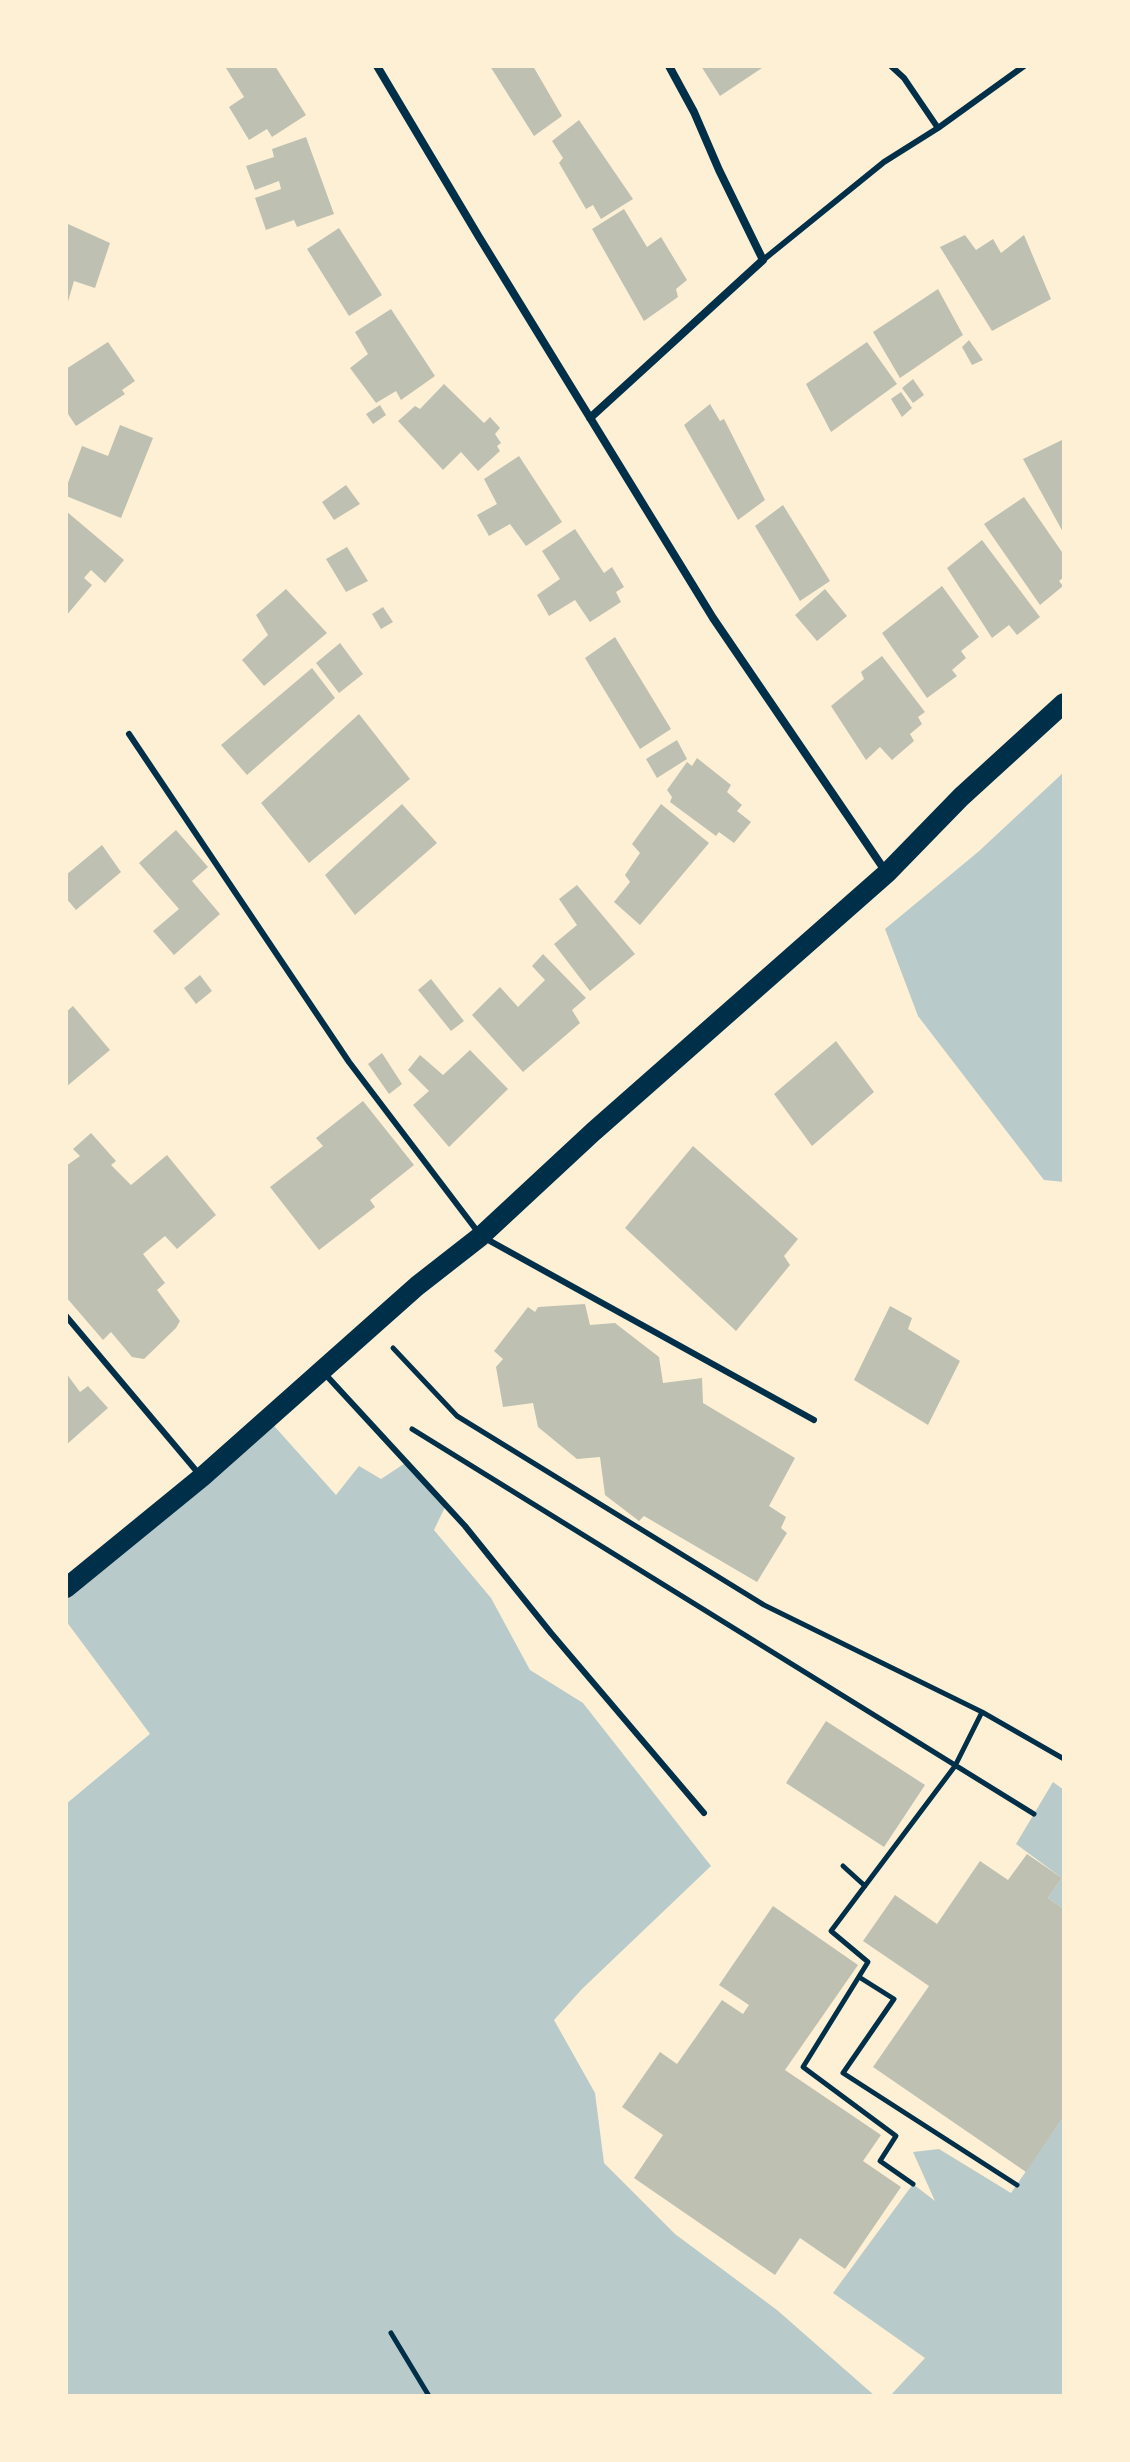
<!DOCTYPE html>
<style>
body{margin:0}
#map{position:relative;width:1130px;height:2462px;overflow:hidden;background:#fdf0d5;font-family:"Varela Round",sans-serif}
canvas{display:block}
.frame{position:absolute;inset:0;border:68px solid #fdf0d5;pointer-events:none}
</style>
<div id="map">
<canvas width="1130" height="2462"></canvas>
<div class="frame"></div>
</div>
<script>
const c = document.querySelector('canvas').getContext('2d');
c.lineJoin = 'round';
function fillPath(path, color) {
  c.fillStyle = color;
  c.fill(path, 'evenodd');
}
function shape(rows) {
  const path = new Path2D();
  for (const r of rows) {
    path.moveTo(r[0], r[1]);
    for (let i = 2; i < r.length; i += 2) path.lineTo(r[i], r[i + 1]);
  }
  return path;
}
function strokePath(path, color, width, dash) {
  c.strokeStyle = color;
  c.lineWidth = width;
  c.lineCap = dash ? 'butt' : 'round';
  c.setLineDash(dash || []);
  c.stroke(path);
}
const green = shape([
 [1064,772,1064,1182,1044,1180,918,1016,885,929,978,852],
 [267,1418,336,1495,359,1466,381,1479,407,1462,446,1505,434,1530,491,1598,530,1670,583,1703,711,1866,582,1989,554,2020,595,2093,604,2163,675,2234,777,2310,875,2396,66,2396,66,1804,150,1734,66,1621,66,1588],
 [1053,1782,1064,1790,1064,1909,1048,1898,1062,1878,1016,1844],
 [1064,2116,1064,2396,890,2396,925,2358,833,2293,913,2184,935,2201,913,2152,939,2149,1011,2193]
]);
const building = shape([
 [229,66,275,66,306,115,272,137,267,129,249,140,229,107,244,97,226,68],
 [490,66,533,66,562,116,534,136],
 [701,66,765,66,720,96],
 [579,120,633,199,601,219,593,205,586,209,559,163,563,158,552,141],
 [306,137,334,214,297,227,294,220,266,230,255,198,281,189,279,181,255,190,246,166,274,157,272,149],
 [624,209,647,247,661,237,687,280,676,289,678,297,644,321,592,229],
 [68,224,110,243,95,288,74,281,67,305],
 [339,228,382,295,349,316,307,249],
 [965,235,976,250,993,239,1001,253,1024,235,1051,299,992,331,940,247],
 [938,289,963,335,900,378,873,332],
 [391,309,435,376,401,400,396,391,376,403,350,368,368,354,355,332],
 [969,340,983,360,972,365,962,347],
 [108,342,135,381,122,390,125,394,76,426,66,411,66,369],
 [867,342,897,384,831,432,806,384],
 [913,379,924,395,913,403,902,388],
 [444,384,484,423,490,417,500,428,495,434,501,443,497,446,500,451,478,471,461,452,443,470,398,421,415,406,420,409],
 [901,392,912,408,902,417,891,399],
 [710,404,720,421,724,419,765,500,738,520,684,425],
 [380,405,386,415,373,424,366,414],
 [120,425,153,438,121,518,66,496,66,488,82,446,108,456],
 [1064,439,1064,534,1023,459],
 [519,456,562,522,526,546,510,524,489,536,477,515,497,504,484,479],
 [346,485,360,504,334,520,322,502],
 [1024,497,1064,555,1064,577,1059,581,1063,586,1040,605,984,524],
 [783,505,830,581,800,601,755,526],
 [66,511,124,560,105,583,91,570,84,578,92,585,66,616],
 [575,529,604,573,612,567,624,587,616,592,621,602,590,622,575,600,549,616,537,595,560,579,542,551],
 [982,540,1040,617,1017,635,1009,625,992,638,947,568],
 [347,547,368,581,346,592,326,559],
 [942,586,979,637,961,651,966,658,952,670,957,676,927,698,882,633],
 [286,589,327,633,264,686,242,660,268,635,256,615],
 [825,589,847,616,817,641,795,615],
 [383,607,393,622,381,629,372,614],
 [615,637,671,729,640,749,585,658],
 [340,643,363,674,339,693,316,663],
 [882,656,925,712,918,717,922,724,910,734,914,741,892,760,880,747,866,760,831,706,864,679,861,672],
 [312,668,335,698,247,775,221,745],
 [359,714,410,779,309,863,261,803],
 [677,740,687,759,657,778,646,759],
 [697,758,731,785,727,792,742,805,737,811,751,822,734,843,719,832,716,836,670,802,672,797,667,790,687,762,692,766],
 [402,804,437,843,355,915,325,875],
 [661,804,709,843,640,925,614,902,630,882,625,875,640,853,632,844],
 [176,830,208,867,192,881,220,914,174,955,153,931,179,909,139,863],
 [102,845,121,872,76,910,66,898,66,875],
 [577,885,635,954,590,991,554,944,577,925,559,899],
 [543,954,586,998,572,1010,580,1023,523,1072,472,1015,500,987,518,1007,545,980,532,966],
 [200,975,212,991,196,1004,184,988],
 [431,979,464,1021,451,1031,418,990],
 [73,1006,110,1050,66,1087,66,1012],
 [836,1041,874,1092,812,1146,774,1094],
 [470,1050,508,1089,449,1147,413,1105,429,1091,408,1070,420,1055,443,1075],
 [382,1053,402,1084,389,1094,368,1064],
 [363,1101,414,1165,370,1200,375,1207,319,1250,270,1187,323,1146,316,1138],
 [91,1133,116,1161,111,1165,131,1185,167,1155,216,1215,177,1249,165,1236,143,1254,165,1283,157,1290,180,1321,176,1328,144,1359,132,1357,111,1332,103,1340,66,1297,66,1166,80,1156,73,1149],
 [693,1146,798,1239,784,1256,790,1265,736,1331,625,1228],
 [585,1304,590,1325,615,1323,659,1357,663,1383,702,1378,703,1403,795,1458,769,1506,786,1517,781,1528,787,1533,757,1582,644,1516,639,1521,605,1495,600,1457,577,1459,538,1427,533,1403,503,1407,496,1367,503,1359,494,1351,528,1307,535,1312,538,1307],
 [890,1306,912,1318,908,1329,960,1361,928,1425,854,1380],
 [66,1373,80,1392,88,1386,108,1408,66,1445],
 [826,1721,925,1785,884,1847,786,1783],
 [1027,1854,1062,1878,1048,1898,1064,1909,1064,2116,1026,2172,873,2067,929,1986,863,1941,895,1895,937,1924,980,1861,1008,1880],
 [773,1906,858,1965,785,2070,881,2135,863,2161,901,2187,845,2269,800,2238,775,2275,634,2178,663,2135,622,2107,660,2052,677,2064,722,2000,743,2014,749,2005,719,1985]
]);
const path = shape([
 [393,1348,457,1416,764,1605,982,1712,1064,1759],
 [412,1429,1034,1814],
 [843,1866,865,1886],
 [859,1977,894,1999,843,2073,1017,2185],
 [913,2184,880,2161,896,2136,803,2067,868,1962,831,1931,955,1766,982,1712],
 [391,2333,429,2396]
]);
const service = shape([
 [891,66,904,78,938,128],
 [763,260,884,162,938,128,1024,66],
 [129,734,349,1062,481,1236,814,1420],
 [66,1316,199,1474],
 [325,1374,465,1526,551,1633,704,1813]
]);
const minor = shape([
 [377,66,479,237,713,618,886,872],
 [590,418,763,260,719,170,694,112,669,66]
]);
const primary = shape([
 [66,1588,202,1477,417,1286,481,1236,593,1132,887,873,961,797,1064,703]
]);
fillPath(green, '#b9caca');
fillPath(building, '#bec0b2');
strokePath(path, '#003049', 5);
strokePath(service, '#003049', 6);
strokePath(minor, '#003049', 8);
strokePath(primary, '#003049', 20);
</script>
